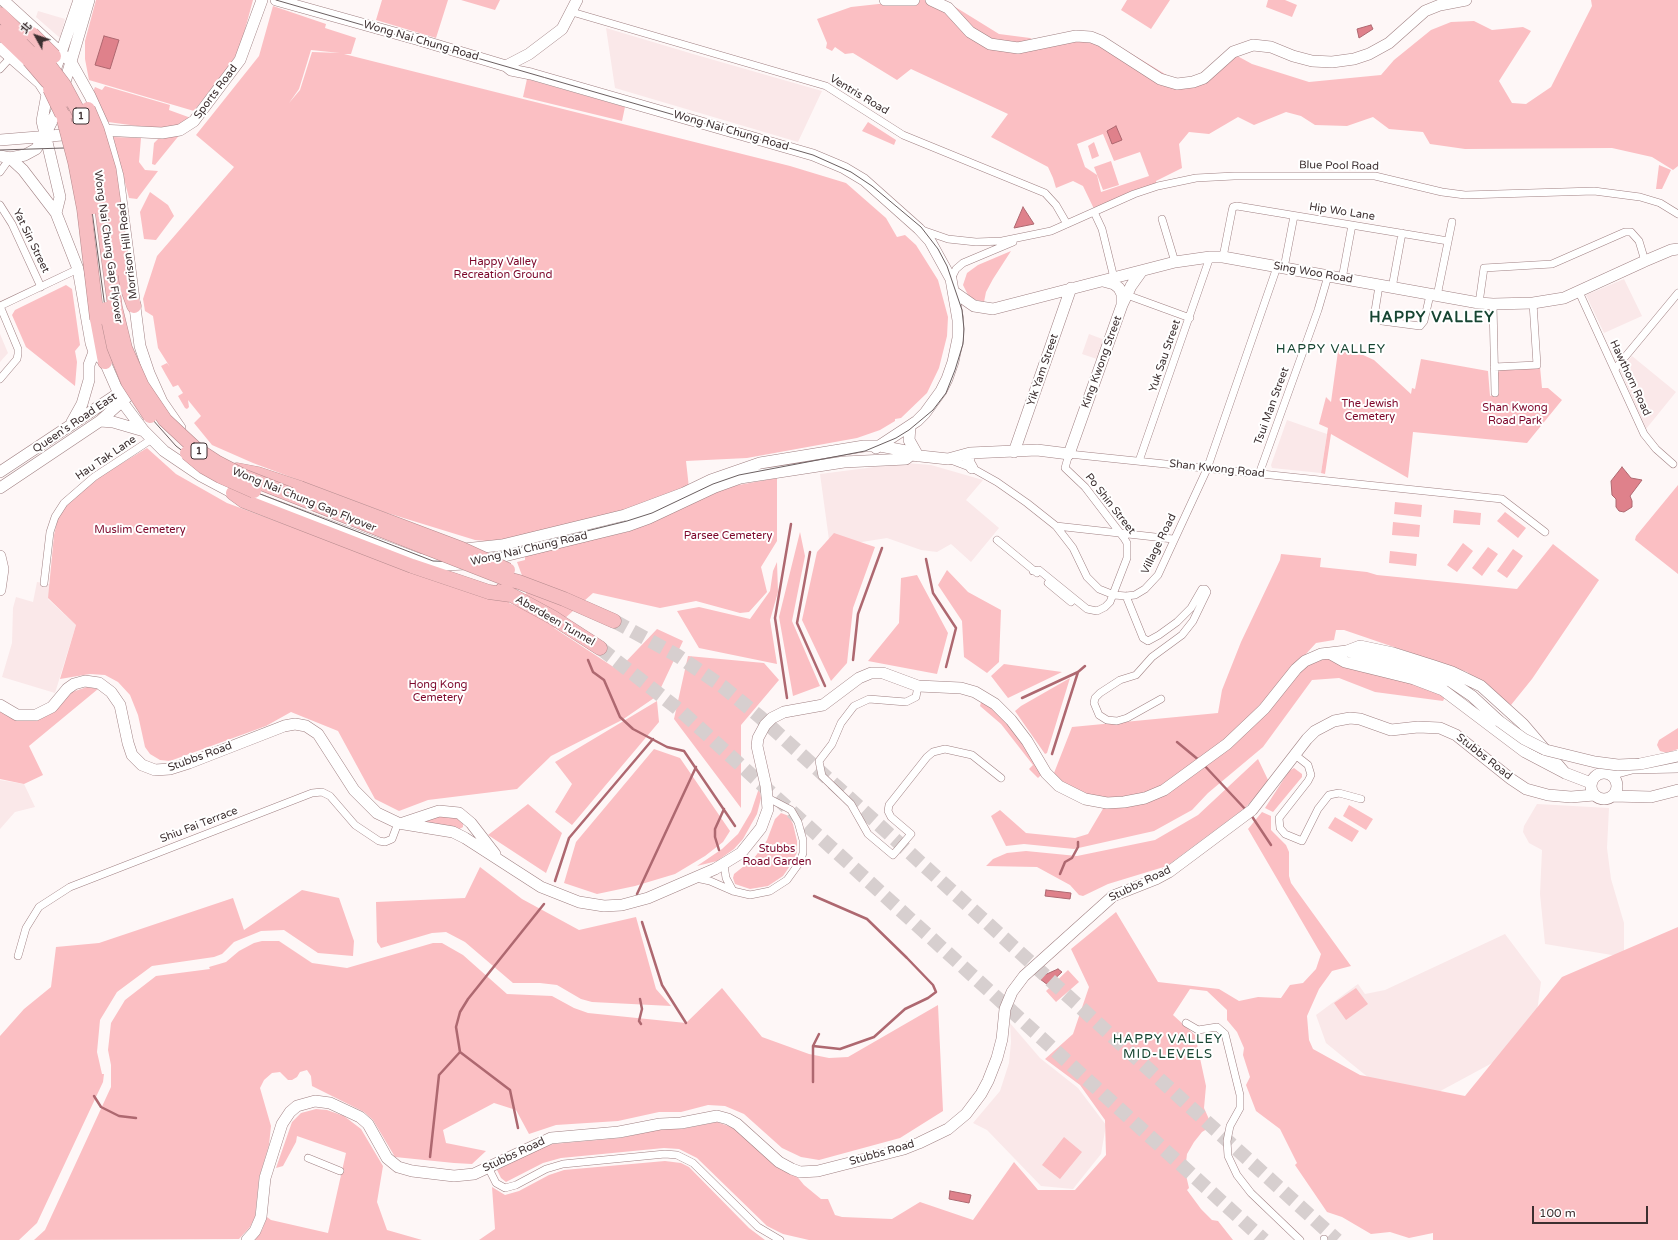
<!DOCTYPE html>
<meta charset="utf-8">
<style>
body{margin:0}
#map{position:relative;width:1678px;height:1240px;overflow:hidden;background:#fef7f7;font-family:"Varela Round","Noto Sans TC",sans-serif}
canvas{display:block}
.north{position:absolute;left:16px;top:16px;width:40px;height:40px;-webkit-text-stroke:3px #fff;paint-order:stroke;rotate:310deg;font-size:11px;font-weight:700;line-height:16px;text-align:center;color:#3c2f30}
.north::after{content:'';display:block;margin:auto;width:14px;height:18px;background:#3c2f30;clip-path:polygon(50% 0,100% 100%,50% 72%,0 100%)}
.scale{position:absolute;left:1532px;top:1206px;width:116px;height:18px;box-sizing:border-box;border:2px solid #3c2f30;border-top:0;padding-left:5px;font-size:12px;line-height:14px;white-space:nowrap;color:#3c2f30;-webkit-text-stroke:3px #fff;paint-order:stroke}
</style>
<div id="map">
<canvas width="1678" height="1240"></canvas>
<div class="north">北</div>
<div class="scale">100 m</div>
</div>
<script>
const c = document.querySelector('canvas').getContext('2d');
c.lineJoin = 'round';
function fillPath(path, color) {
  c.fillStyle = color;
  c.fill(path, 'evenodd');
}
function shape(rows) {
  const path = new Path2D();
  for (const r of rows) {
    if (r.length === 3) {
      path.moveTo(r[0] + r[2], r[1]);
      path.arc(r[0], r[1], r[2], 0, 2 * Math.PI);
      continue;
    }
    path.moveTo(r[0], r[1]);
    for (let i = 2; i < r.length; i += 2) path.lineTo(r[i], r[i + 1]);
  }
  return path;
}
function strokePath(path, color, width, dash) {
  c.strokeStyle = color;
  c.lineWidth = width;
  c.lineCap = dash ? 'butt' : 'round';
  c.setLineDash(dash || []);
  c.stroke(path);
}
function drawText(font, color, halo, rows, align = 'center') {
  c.font = font + ' "Varela Round",sans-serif';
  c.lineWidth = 4;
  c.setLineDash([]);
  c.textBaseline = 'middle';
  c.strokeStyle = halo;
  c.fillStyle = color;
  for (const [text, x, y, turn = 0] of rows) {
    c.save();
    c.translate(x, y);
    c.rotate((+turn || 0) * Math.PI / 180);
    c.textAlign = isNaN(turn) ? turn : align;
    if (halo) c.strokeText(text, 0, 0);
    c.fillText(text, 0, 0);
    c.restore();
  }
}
const built = shape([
 [38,11,65,19,60,38,36,17],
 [606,28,693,54,822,91,798,142,615,88],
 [1624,279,1642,316,1604,333,1586,295],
 [0,334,8,353,0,362],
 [1089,334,1105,340,1097,359,1082,354],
 [1632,356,1676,392,1646,429,1620,370],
 [1287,420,1327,434,1321,473,1272,468,1271,465],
 [906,463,931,465,983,480,966,500,999,528,971,562,951,544,937,552,921,550,887,538,830,547,820,474],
 [37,582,51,584,48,599,76,625,55,693,2,677,12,643,13,608,16,597,33,602],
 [0,780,24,784,35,807,15,812,0,829],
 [1537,804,1609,808,1607,848,1611,879,1624,923,1624,957,1545,944,1540,894,1542,850,1529,843,1523,832,1524,826],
 [1505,934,1541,982,1533,1041,1407,1109,1326,1043,1316,1015,1358,984,1365,994,1385,990],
 [1010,1023,1040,1058,1078,1088,1106,1125,1101,1154,1073,1189,1041,1186,987,1130,973,1123,1000,1091,1009,1063,1011,1042]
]);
const green = shape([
 [96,0,253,0,240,48,232,62,194,111,89,80,85,59,85,41],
 [382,0,448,0,436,38,376,20],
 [461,0,500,0,495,10],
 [915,0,944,0,999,34,1030,38,1041,43,1109,40,1178,82,1213,71,1230,52,1252,64,1309,82,1381,75,1394,60,1431,30,1451,22,1474,21,1492,30,1523,27,1531,31,1499,81,1512,103,1526,104,1551,87,1592,6,1591,0,1678,0,1678,166,1673,170,1652,157,1612,148,1465,149,1430,144,1423,132,1389,129,1373,117,1347,126,1315,125,1301,116,1286,112,1254,125,1238,117,1209,134,1189,132,1179,144,1182,168,1156,181,1156,185,1095,211,1083,186,1073,181,1056,188,1053,178,1048,167,991,137,1008,114,911,69,897,80,853,53,845,54,835,47,832,51,826,48,827,43,817,19,851,7],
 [1103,134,1114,161,1140,152,1149,176,1101,192,1097,175,1085,167,1077,144],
 [1127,0,1170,0,1151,29,1121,10],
 [1268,0,1285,0,1297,5,1292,17,1266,7],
 [273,6,326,24,325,28,356,38,351,54,344,54,790,166,846,183,886,218,897,237,905,235,916,245,938,280,948,317,947,336,939,368,927,393,901,418,895,419,895,421,880,430,857,438,747,458,686,461,689,488,628,510,507,539,486,541,475,540,384,512,253,463,212,445,194,423,201,416,188,400,189,407,187,409,185,408,178,396,183,393,178,385,173,387,166,375,161,366,167,363,170,367,158,348,153,316,145,311,143,299,157,256,234,167,196,135,259,56],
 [311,50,340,53,312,52,300,90,289,103,299,89],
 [527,79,625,107,622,121,523,97],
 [105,86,170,105,169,110,191,118,181,126,160,129,108,122,93,92,95,87,102,90],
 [868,122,896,140,894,145,862,131],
 [181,133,155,165,152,164,154,143,160,137],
 [113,137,141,138,139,162,145,170,158,171,137,199,129,198],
 [1094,142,1099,156,1092,159,1088,146],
 [1111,161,1119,185,1103,190,1094,167],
 [1659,165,1671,170,1662,189,1656,189],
 [150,192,168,205,174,216,156,240,144,239,140,212],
 [1011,251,993,279,986,292,984,302,973,299,968,295,963,285,967,273,978,265],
 [66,285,72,289,80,345,75,351,77,362,75,386,26,347,12,315,15,310],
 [1339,344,1374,360,1411,394,1412,388,1415,389,1421,359,1488,371,1490,396,1499,393,1498,373,1501,369,1540,367,1542,388,1548,388,1562,400,1527,443,1413,432,1408,478,1331,434,1325,474,1321,473,1328,428,1319,424,1326,397,1331,402],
 [147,448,176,474,227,503,338,544,510,599,509,603,523,609,527,589,517,562,525,560,525,556,630,531,719,491,733,486,777,478,777,541,761,567,767,592,749,612,740,613,696,601,660,608,593,593,554,628,618,670,657,629,683,641,657,696,622,720,551,756,517,789,428,800,399,811,375,799,338,731,291,712,266,726,170,761,160,760,150,754,145,747,138,715,130,695,118,682,105,675,90,674,60,679,76,625,48,598,54,535,58,518,63,508,85,489,104,474],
 [1678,485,1678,574,1635,540,1636,536],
 [1395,502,1422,505,1421,517,1394,514],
 [1454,510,1481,513,1480,525,1453,523],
 [1505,512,1526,528,1518,538,1497,521],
 [1393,522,1420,525,1419,537,1392,535],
 [800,532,805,556,792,621,820,686,793,696,779,617],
 [834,533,875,547,853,608,847,663,831,681,802,620,817,552],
 [1463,543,1473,551,1457,572,1447,565],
 [1553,544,1599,580,1532,679,1511,705,1467,672,1344,630,1336,630,1334,640,1316,643,1237,730,1178,777,1146,795,1119,799,1085,796,1060,781,1054,773,1072,727,1218,713,1222,690,1241,642,1280,560,1281,554,1321,558,1320,567,1367,572,1377,575,1517,589],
 [1488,547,1498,554,1482,576,1472,568],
 [1513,549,1523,556,1507,578,1497,571],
 [1390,551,1417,554,1416,566,1389,563],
 [777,562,778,592,770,620,777,664,699,648,677,611,699,607,750,619,770,591,773,571],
 [947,570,968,592,1001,610,999,662,987,673,964,657,962,621,938,585],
 [917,575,948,633,937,674,868,661,899,623,901,578],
 [688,656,764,663,779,680,741,725,741,808,674,719],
 [1327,656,1411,682,1445,697,1443,701,1375,692,1339,678,1312,680,1263,747,1208,793,1192,810,1154,831,1074,849,1024,844,1006,846,991,816,1000,810,1026,833,1075,838,1088,834,1104,807,1170,790,1309,662],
 [1004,664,1062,672,1008,698,991,676],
 [1070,678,1047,753,1045,754,1015,711,1021,706],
 [87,687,98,689,29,746,43,775,24,784,0,779,0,711,6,715,20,720,49,715,72,692],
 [982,699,1013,726,1043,773,1038,778,1029,769,1033,765,1001,724,980,706],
 [657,701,659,722,572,825,555,812,572,784,555,762],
 [1678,728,1678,749,1667,753,1660,751,1657,745,1659,740],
 [654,749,680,758,730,831,723,842,705,856,675,874,635,886,597,894,564,883,576,842],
 [1258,759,1269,782,1245,808,1167,866,1108,884,1083,896,1079,895,1070,885,1037,867,986,866,993,859,1007,853,1026,851,1077,856,1155,840,1198,815],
 [1294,768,1302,774,1302,777,1273,812,1265,808,1289,771],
 [759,788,761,798,757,814,743,839,734,849,717,861,697,866,722,849,738,834,751,812],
 [528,804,562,833,546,873,488,835],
 [1349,805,1373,819,1366,830,1343,816],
 [1262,812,1271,816,1271,830,1286,845,1289,852,1289,876,1291,883,1351,966,1332,971,1319,989,1307,1016,1309,1040,1313,1049,1360,1075,1465,1096,1562,977,1678,927,1678,1240,1433,1240,1433,1233,1409,1238,1390,1232,1371,1234,1342,1217,1327,1212,1295,1165,1297,1163,1280,1129,1256,1111,1246,1085,1250,1077,1243,1055,1244,1048,1237,1032,1227,1020,1227,1010,1207,991,1190,989,1173,1015,1195,1035,1206,1086,1204,1108,1212,1126,1202,1132,1194,1142,1187,1154,1185,1171,1189,1188,1187,1190,1201,1209,1212,1220,1218,1221,1233,1240,809,1240,783,1234,767,1226,697,1158,679,1149,664,1148,561,1158,543,1163,506,1182,501,1178,497,1170,538,1149,553,1144,620,1138,661,1129,682,1129,717,1122,734,1128,795,1174,804,1185,821,1199,828,1199,835,1215,842,1217,892,1219,920,1202,973,1220,1014,1162,1038,1190,1075,1190,1106,1155,1105,1120,1080,1085,1045,1059,1073,1034,1089,987,1071,949,1116,912,1158,982,1219,989,1239,1001,1258,997,1281,998,1290,985,1303,983,1316,969,1321,954,1248,829],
 [781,813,789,816,793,824,797,841,797,852,794,860,783,876,768,886,750,889,735,884,733,878,734,874,754,858,761,849,767,840,775,819],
 [439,816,458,818,463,824,463,827,458,830,423,821],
 [1335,817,1359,831,1352,842,1328,828],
 [480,867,522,899,579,930,636,917,656,989,671,1006,592,1002,581,999,557,985,540,983,513,983,465,942,446,932,432,933,381,948,377,942,376,902,465,898],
 [302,890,339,898,354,941,353,956,318,953,284,930,261,931,234,942,222,954,214,957,152,966,117,992,100,1020,97,1052,102,1074,104,1074,103,1082,37,1223,19,1240,0,1240,0,1036,24,1009,51,987,56,947,99,943,233,898,244,930],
 [262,941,279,941,312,963,347,968,433,943,442,943,463,955,507,994,552,996,574,1008,588,1013,686,1023,722,988,762,1037,809,1054,829,1058,848,1057,938,1005,943,1111,900,1138,819,1160,801,1157,782,1148,744,1114,725,1106,708,1105,681,1112,659,1112,618,1121,556,1125,529,1134,516,1110,494,1103,443,1130,446,1143,486,1151,472,1164,454,1163,395,1157,373,1120,364,1112,312,1086,311,1076,307,1070,300,1072,297,1077,292,1080,288,1080,280,1072,272,1073,264,1080,260,1088,271,1126,269,1145,259,1178,255,1217,250,1227,239,1239,34,1240,45,1230,111,1087,111,1065,108,1050,111,1023,125,1000,156,976,210,969,209,967,226,962,239,951,254,943],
 [1068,970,1079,982,1056,1002,1046,991],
 [1356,988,1368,1004,1346,1020,1334,1003],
 [316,1109,327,1110,344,1116,361,1129,383,1166,377,1202,387,1230,422,1240,255,1240,262,1230,267,1217,271,1220,328,1233,346,1153,297,1136,296,1142,283,1166,276,1168,292,1122,301,1113],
 [1064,1137,1082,1152,1060,1179,1042,1165],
 [665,1161,681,1163,689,1167,749,1228,765,1240,479,1240,495,1229,492,1187,505,1195,519,1191,549,1175,564,1170]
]);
const water = shape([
 [1371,25,1373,29,1359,38,1357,29,1371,25],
 [104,36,119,40,110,69,95,65,104,36],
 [1116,126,1122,140,1112,144,1107,131,1116,126],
 [1023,207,1034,224,1014,228,1023,207],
 [1622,467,1631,478,1642,480,1630,496,1632,501,1632,507,1624,512,1619,511,1616,507,1616,499,1612,495,1611,481,1622,467],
 [1046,890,1071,893,1070,899,1045,896,1046,890],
 [1058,969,1062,972,1048,985,1040,979,1040,977,1058,969],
 [950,1191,971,1195,969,1203,949,1199,950,1191]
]);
const stream = shape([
 [810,552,797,623,825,686],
 [926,559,933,593,956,628,946,667],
 [588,660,593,672,604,680,620,717,633,729,667,747,684,751,735,826],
 [853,660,858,614,882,548],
 [787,698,775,618,791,524],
 [1022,698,1078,672,1085,666],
 [1177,742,1200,761],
 [1052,754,1078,672],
 [1203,764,1246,810],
 [1251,815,1271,845],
 [719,850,715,837,715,829,724,809],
 [1060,874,1065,862,1072,858,1078,847,1078,842],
 [555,881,569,838,653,739],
 [637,894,696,767],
 [642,922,662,985,686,1023],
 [640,999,642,1009,639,1021,641,1024],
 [813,1046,840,1049,874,1037,905,1009,928,998,936,992,933,985,907,958,867,919,814,896],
 [460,1052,510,1090,518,1128],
 [813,1082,813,1046,819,1034],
 [94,1096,101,1107,119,1116,136,1118],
 [430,1157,439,1075,460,1052,456,1027,460,1012,468,999,544,904]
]);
const highwayTunnel = shape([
 [614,621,678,656,722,686,760,717,1337,1240],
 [600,648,682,712,1264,1240]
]);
const street = shape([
 [572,12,826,86,903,135,1045,193,1056,205,1067,224],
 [0,69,10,58],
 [0,172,10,158],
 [0,205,12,224,41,287],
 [1094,212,1102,229,1114,278],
 [1162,219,1175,262],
 [922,230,948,239,976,242,1002,241,1051,231,1134,194,1158,186,1196,178,1234,176,1375,176,1442,192,1465,195,1594,191,1640,197,1660,203,1678,214],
 [1223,257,1232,211,1233,207,1237,206,1448,241],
 [1284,268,1294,216],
 [951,279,956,269,963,263,1013,242],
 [1342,279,1352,225],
 [1379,286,1375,311,1376,316,1382,321,1420,326,1424,321,1430,295],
 [1392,288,1402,233],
 [1579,292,1644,434,1656,449,1673,464],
 [1127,295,1190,318],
 [1437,296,1452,222],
 [1479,303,1484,268,1552,264,1625,232,1631,232,1639,241,1645,261],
 [1493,304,1495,393],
 [1494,367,1537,365,1533,303],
 [1615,369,1678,293],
 [0,379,17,359,18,354,18,349,0,306,78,269],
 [948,459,972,468,997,482,1027,503,1056,526,1073,548,1087,577,1099,589,1114,595,1126,596,1135,595,1145,589,1158,575,1207,469,1277,267],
 [1139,461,1210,257],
 [1259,474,1318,310,1328,276],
 [1056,526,1173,539],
 [997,540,1037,573],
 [1033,571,1039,570,1087,609,1097,611,1105,607,1110,602,1127,558,1127,543,1124,538,1085,487,1065,468,1069,454,1502,499,1545,532],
 [44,583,50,532,55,517,64,503,94,477,152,439],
 [1048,583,1071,602],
 [1126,596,1143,638,1148,641,1159,635,1177,622,1191,608,1202,589,1205,589,1207,592,1193,621,1182,635,1152,657,1136,675,1120,680,1100,693,1095,698,1094,703,1099,715,1107,720,1117,721,1127,718,1161,699],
 [918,686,916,697,906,702,869,699,854,706,841,723,832,744,819,761,822,776,851,804,868,834,893,855,911,834,891,817,888,811,889,805,927,757,933,752,945,749,972,755,1001,778],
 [1294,754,1308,765,1311,775,1308,781,1279,818,1280,828,1285,834,1302,841,1318,809,1329,795,1339,793,1361,799],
 [724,865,726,878,733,891],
 [696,878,710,881,733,891,750,895,770,891,787,880,800,862,803,853,803,840,798,822,791,810,768,798],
 [18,956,26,928,39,907,70,887,312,793,322,792,330,796,355,825,379,841,385,842,392,839,398,823],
 [1186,1023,1198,1030,1217,1027,1225,1034,1240,1095,1240,1108,1230,1126,1227,1141,1228,1156,1237,1175,1251,1193,1300,1240],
 [308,1158,340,1171],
 [488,1167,496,1183,505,1188,516,1185,546,1169,563,1164,665,1154,677,1155,693,1163,758,1227,780,1240],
 [1324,1240,1324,1239]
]);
const secondary = shape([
 [3,0,71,62,90,96,105,129,118,176,140,346,149,373,162,402,180,428],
 [276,0,416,39,506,66,511,70,531,74,813,155,844,168,864,180,919,229,930,241,951,279,958,320,958,338,953,362,947,379,941,391,925,413,917,421,876,448],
 [885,0,914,0],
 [931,0,948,8,970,32,990,44,1018,48,1076,36,1091,37,1101,41,1160,79,1177,84,1193,82,1204,78,1233,52,1253,45,1271,47,1293,56,1312,61,1332,62,1354,59,1369,54,1389,43,1425,11,1440,5,1466,0],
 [0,48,40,83,47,94],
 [506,66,529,54,562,29,577,0],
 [100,130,162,133,180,130,194,121,240,60,262,0],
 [0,140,75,134],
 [0,156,10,158,23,170,56,213,78,269,91,343,94,352,105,362,123,403,144,431,164,451,201,476,233,493,247,495,416,558,445,565,465,564],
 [10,158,25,155,36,149,44,137,56,113,89,0],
 [56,213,60,197,42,121,47,94,79,0],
 [1103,281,1114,284,1119,288,1122,294,1122,304],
 [954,292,974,306,993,309,1175,262,1210,257,1223,257,1479,303,1493,304,1533,303,1564,298,1645,261,1671,250,1678,249],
 [100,421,113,422,144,431],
 [72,422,82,404,89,380,89,365,94,352],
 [910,426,909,440,918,456],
 [1014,452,1071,288],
 [970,453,968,461,972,468],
 [0,472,125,389],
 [0,488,100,421,127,397],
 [464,549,502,545,625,515,684,493,711,480,760,463,864,446,880,446,906,451,911,455,948,459,970,453,1037,450,1069,454,1122,305,1131,286,1141,272],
 [0,556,3,569,0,590],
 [484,561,627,526,649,518,715,487,740,478,844,462,906,459,911,455],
 [1347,651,1450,681,1472,696,1499,721],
 [1329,653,1345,662,1414,679,1443,690,1525,752,1565,773,1591,783],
 [0,705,17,715,36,715,52,707,67,689,74,684,85,681,99,683,111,692,120,705,128,743,132,755,142,765,155,770,170,769,189,763,284,726,295,724,306,726,318,734,354,790,377,813,398,823,453,832,465,838,541,887,579,902,604,906,622,905,648,898,715,869,741,853,761,828,768,809,766,786,757,746,758,738,765,725,772,718,784,712,823,705,859,678,871,673,883,673,918,686,961,688,975,692,995,704,1011,720,1027,741,1046,773,1059,786,1085,799,1107,803,1124,802,1145,798,1164,790,1227,744,1264,709,1296,669,1305,661,1321,654,1347,651,1360,646,1393,653,1434,666,1452,672,1481,686,1523,724,1565,773],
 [1604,786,13],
 [1610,774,1632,768,1678,767],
 [1613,796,1651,797,1678,790],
 [403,823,439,811,459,813,471,823,495,854],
 [247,1240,255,1231,261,1217,265,1178,282,1124,290,1112,297,1106,315,1101,330,1103,360,1117,368,1124,387,1158,398,1167,412,1171,454,1176,474,1174,551,1138,619,1132,660,1124,681,1123,717,1116,728,1119,737,1124,779,1162,792,1169,800,1172,818,1171,904,1149,919,1143,948,1129,966,1114,981,1094,988,1081,997,1058,1002,1039,1005,1009,1012,992,1024,976,1113,896,1156,879,1169,872,1252,810,1307,739,1315,731,1334,721,1350,718,1360,719,1391,730,1418,727,1440,728,1456,735,1511,779,1526,789,1548,795,1571,797,1594,795]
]);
const highway = shape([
 [0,14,39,52],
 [0,32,29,60],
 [70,111,74,122],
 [123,270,124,279,134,306],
 [97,319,105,362],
 [237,470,258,474,300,488],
 [233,493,244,501,412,566,489,592,511,595],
 [504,578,519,582,564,599,614,621],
 [502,590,552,617,600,648]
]);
const tram = shape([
 [0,150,64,148,76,154,83,163,87,174,106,315,116,356,130,386,144,410,176,446,201,465,237,485,433,561,462,562,627,521,652,513,713,484,739,475,865,451,896,438,909,430,933,410,946,393,955,370,963,344,964,329,962,310,947,266,938,249,921,227,872,186,851,172,813,155,276,0]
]);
const secondaryBridge = shape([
 [1499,721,1524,739,1546,750,1595,762,1618,765,1640,764,1678,756]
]);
const highwayBridge = shape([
 [32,34,54,56],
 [39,52,64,85,85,124,93,149,97,171,115,307,125,348,142,386,165,420,195,448,218,463,243,476,504,578],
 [29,60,47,81,61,93,65,100],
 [50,89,62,114],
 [88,109,97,130,109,170,123,270],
 [64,120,75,162,84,209,97,319],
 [76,128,85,157,93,207],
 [106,309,114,347,128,382,150,416],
 [187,453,204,467,220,476,254,491],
 [300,488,462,549,508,570]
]);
const shields = [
 [81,116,16],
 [199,451,16]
];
const shieldNames = [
 ["1",81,116],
 ["1",199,451]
];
const streetNames = [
 ["Wong Nai Chung Road",421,41,16],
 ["Sports Road",216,92,-53],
 ["Ventris Road",859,95,31],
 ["Wong Nai Chung Road",731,131,16],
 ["Blue Pool Road",1339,166,1],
 ["Hip Wo Lane",1342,212,9],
 ["Yat Sin Street",31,241,64],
 ["Wong Nai Chung Gap Flyover",108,247,82],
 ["Morrison Hill Road",128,251,-97],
 ["Sing Woo Road",1313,273,10],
 ["Yuk Sau Street",1165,356,-71],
 ["King Kwong Street",1102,362,-70],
 ["Yik Yam Street",1043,370,-71],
 ["Hawthorn Road",1630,378,65],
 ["Tsui Man Street",1272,406,-70],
 ["Queen's Road East",75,423,-34],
 ["Hau Tak Lane",106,458,-34],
 ["Shan Kwong Road",1217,469,6],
 ["Wong Nai Chung Gap Flyover",304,500,22],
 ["Po Shin Street",1110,504,52],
 ["Village Road",1159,544,-64],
 ["Wong Nai Chung Road",529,549,-13],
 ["Aberdeen Tunnel",555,621,30],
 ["Stubbs Road",200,757,-20],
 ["Stubbs Road",1484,757,38],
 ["Shiu Fai Terrace",199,825,-21],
 ["Stubbs Road",1140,884,-26],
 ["Stubbs Road",882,1153,-16],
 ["Stubbs Road",514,1155,-25]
];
const parkNames = [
 ["Happy Valley",503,262],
 ["Recreation Ground",503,275],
 ["The Jewish",1370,404],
 ["Cemetery",1370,417],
 ["Shan Kwong",1515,408],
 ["Road Park",1515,421],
 ["Muslim Cemetery",140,530],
 ["Parsee Cemetery",728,536],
 ["Hong Kong",438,685],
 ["Cemetery",438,698],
 ["Stubbs",777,849],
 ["Road Garden",777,862]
];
const quarterNames = [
 ["HAPPY VALLEY",1331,350],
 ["HAPPY VALLEY",1168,1040],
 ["MID-LEVELS",1168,1055]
];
const districtNames = [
 ["HAPPY VALLEY",1432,318]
];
fillPath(built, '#fae8e9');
fillPath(green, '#fbbfc3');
fillPath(water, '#df818b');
strokePath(water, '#ae6870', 1);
strokePath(stream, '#ae6870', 2.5);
strokePath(highwayTunnel, '#d7cfcf', 14, [14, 7]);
strokePath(street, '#a08183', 8);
strokePath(secondary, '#a08183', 12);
strokePath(highway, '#b68b8e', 15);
strokePath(street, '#fff', 7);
strokePath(secondary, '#fff', 11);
strokePath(highway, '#f7bdc1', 14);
strokePath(tram, '#6b6061', 1);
strokePath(secondaryBridge, '#a08183', 12, []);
strokePath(highwayBridge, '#b68b8e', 15, []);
strokePath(secondaryBridge, '#fff', 11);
strokePath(highwayBridge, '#f7bdc1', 14);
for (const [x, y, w] of shields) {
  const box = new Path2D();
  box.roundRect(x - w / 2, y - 8, w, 16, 3);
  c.fillStyle = '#fff';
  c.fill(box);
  strokePath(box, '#3c2f30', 1);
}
drawText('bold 10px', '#3c2f30', null, shieldNames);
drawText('11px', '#3c2f30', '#fff', streetNames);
drawText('11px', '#7c062a', '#fff', parkNames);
c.letterSpacing = '1px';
drawText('13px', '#174532', '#fff', quarterNames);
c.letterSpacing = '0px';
c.letterSpacing = '1px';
drawText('bold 15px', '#174532', '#fff', districtNames);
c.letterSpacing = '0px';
</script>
